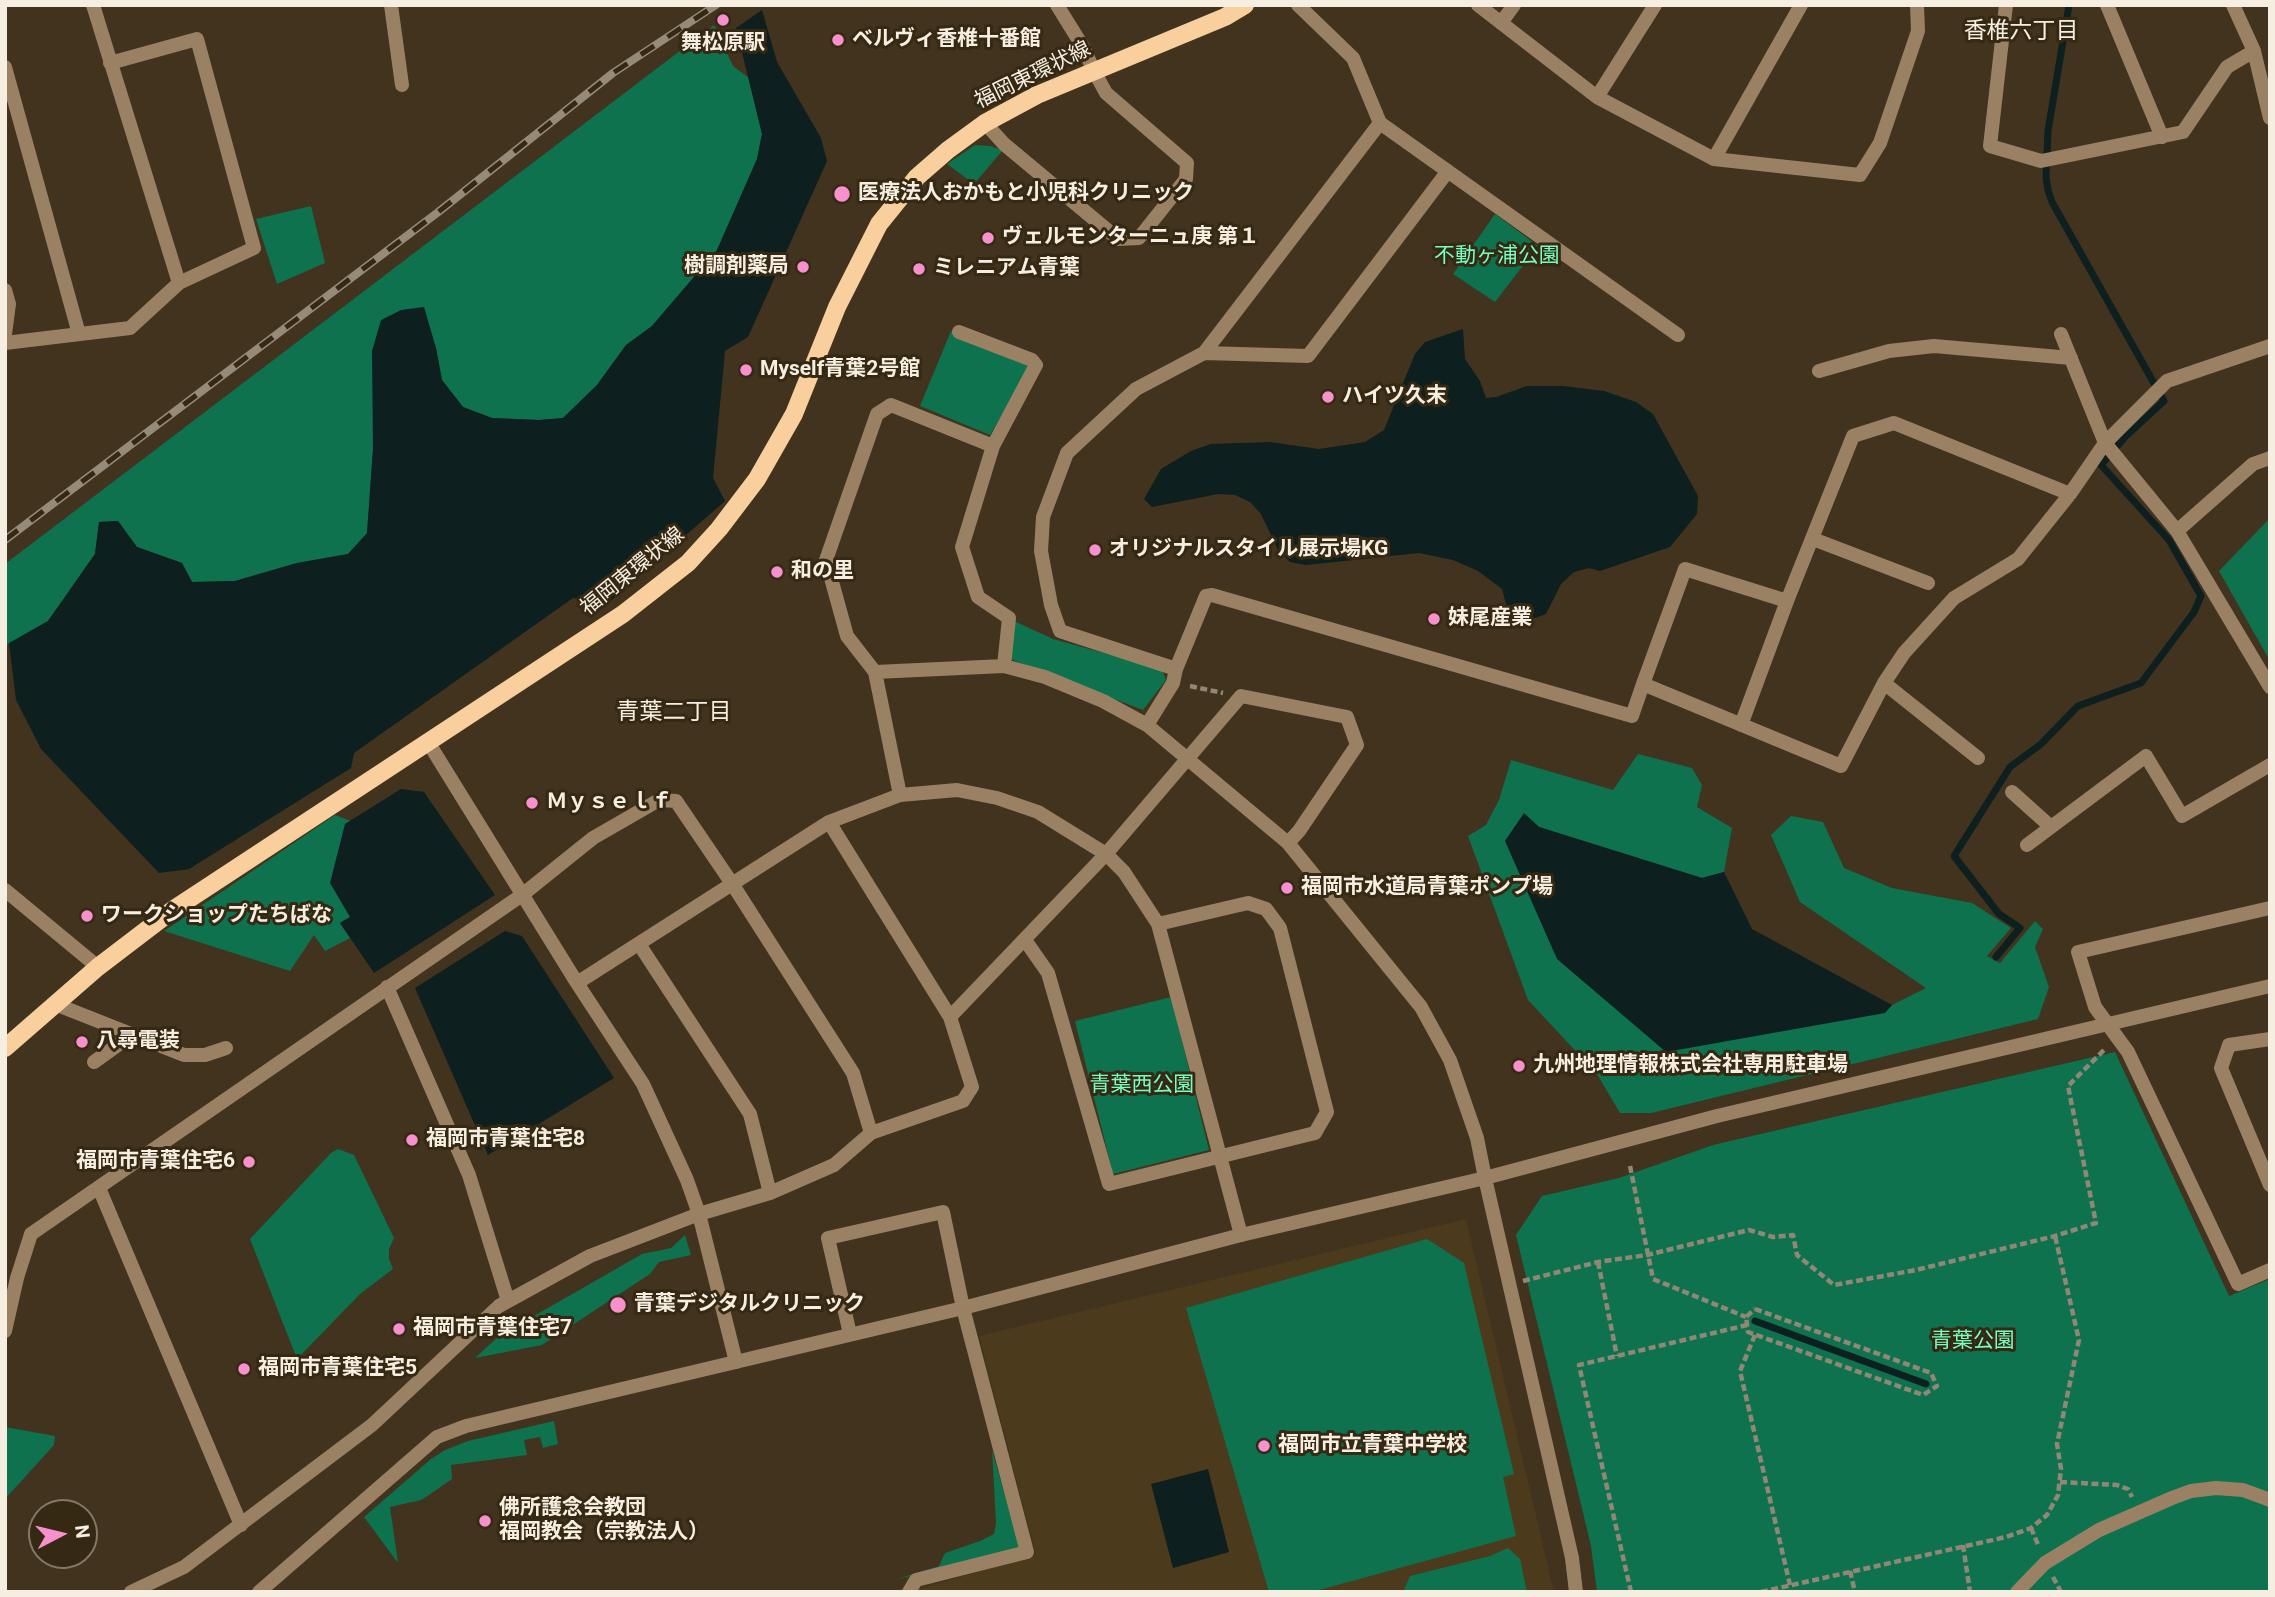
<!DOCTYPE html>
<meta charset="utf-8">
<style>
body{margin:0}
#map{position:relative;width:2275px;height:1597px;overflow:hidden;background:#41331d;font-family:Roboto,sans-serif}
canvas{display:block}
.frame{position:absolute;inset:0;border:7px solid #f6eee0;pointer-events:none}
.north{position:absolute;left:28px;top:1499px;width:70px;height:70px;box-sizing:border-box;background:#362913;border:2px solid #837865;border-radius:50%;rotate:83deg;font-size:19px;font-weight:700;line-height:28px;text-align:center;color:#f6eee0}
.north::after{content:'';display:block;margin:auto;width:24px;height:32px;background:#f790cd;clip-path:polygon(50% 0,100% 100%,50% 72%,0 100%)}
</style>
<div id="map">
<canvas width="2275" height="1597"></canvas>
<div class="frame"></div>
<div class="north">N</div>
</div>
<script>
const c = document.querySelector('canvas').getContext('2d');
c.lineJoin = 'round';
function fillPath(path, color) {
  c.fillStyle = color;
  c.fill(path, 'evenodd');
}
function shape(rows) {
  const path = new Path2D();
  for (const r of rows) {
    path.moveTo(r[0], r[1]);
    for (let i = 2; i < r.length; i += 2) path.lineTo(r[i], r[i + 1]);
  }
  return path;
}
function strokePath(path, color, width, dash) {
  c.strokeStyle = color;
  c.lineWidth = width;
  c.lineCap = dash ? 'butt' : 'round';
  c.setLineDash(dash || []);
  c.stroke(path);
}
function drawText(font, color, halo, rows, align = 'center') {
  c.font = font + ' Roboto,"Noto Sans JP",sans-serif';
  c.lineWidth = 6;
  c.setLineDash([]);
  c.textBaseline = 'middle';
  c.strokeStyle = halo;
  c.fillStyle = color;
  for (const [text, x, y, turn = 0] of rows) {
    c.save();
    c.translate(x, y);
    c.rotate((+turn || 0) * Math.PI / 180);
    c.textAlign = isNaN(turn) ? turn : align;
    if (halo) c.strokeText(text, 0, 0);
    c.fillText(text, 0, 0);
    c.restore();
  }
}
const built = shape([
 [1466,1219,1554,1592,917,1592,919,1589,1036,1555,979,1336]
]);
const green = shape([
 [714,25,733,66,749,78,762,134,757,159,717,250,652,326,626,345,597,385,563,418,539,420,492,418,463,407,442,380,436,348,373,449,367,534,348,554,297,563,235,581,192,582,182,563,137,547,118,521,99,522,95,554,48,621,5,646,5,564],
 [975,145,990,146,1003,150,974,184,947,164],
 [311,206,325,263,277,284,256,219],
 [1495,214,1538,246,1495,302,1453,274],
 [951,331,1031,366,990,435,920,406],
 [2270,518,2270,661,2219,571],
 [1014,621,1053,639,1162,669,1166,680,1143,710,1010,659],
 [1638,754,1692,768,1702,785,1697,807,1732,828,1724,872,1702,878,1539,827,1524,814,1505,841,1884,1013,1892,1005,1926,988,1800,902,1771,835,1791,816,1823,822,1844,868,1892,888,1972,903,2011,928,1987,956,2000,963,2035,921,2043,929,2035,947,2049,987,2038,1019,1651,1113,1620,1113,1597,1074,1528,1000,1468,836,1486,825,1499,800,1511,760,1613,790],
 [335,815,351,821,345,824,350,917,340,923,350,938,325,951,314,935,290,971,164,931],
 [1171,997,1209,1150,1113,1174,1075,1021],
 [2115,1052,2229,1296,2270,1279,2270,1592,1597,1592,1591,1546,1516,1235,1542,1196,1619,1178,1713,1145],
 [338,1149,354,1155,394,1238,389,1249,389,1259,393,1269,360,1294,297,1359,250,1239,331,1153],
 [685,1235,691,1255,659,1262,650,1274,542,1345,475,1358,499,1336,642,1254,671,1248],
 [1427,1239,1464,1263,1514,1474,1503,1477,1516,1536,1312,1592,1269,1592,1186,1308],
 [554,1421,558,1444,543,1448,540,1437,524,1440,527,1455,451,1465,452,1479,429,1495,421,1500,390,1507,398,1563,364,1517,431,1459,445,1450,468,1441],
 [5,1427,55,1436,54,1445,5,1499],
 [992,1450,1020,1549,894,1580,939,1566,945,1553,980,1541,994,1534,996,1523],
 [1508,1548,1520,1559,1527,1592,1403,1592,1410,1576,1490,1556]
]);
const water = shape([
 [762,10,777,62,821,138,827,161,748,337,725,351,713,478,725,501,607,604,573,598,354,753,351,768,189,869,159,873,41,749,16,700,9,643,48,621,95,554,99,522,118,521,137,547,182,563,192,582,235,581,297,563,348,554,367,533,373,449,372,351,381,320,401,310,424,307,436,348,442,380,463,407,492,418,539,420,563,418,597,385,626,345,652,326,717,250,757,159,762,134,736,28],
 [1463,329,1465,359,1480,381,1486,398,1496,397,1527,386,1563,386,1604,391,1636,402,1653,414,1698,496,1697,514,1670,547,1600,571,1589,568,1574,572,1561,584,1546,614,1532,619,1518,619,1507,608,1502,589,1478,571,1453,560,1419,553,1306,565,1290,562,1278,550,1261,514,1250,502,1235,495,1218,494,1152,507,1144,499,1161,469,1191,451,1211,444,1270,442,1319,449,1365,442,1384,430,1415,354,1425,342],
 [401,789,424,792,495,895,374,973,340,923,350,917,330,883,345,824],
 [1524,813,1539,827,1702,878,1724,872,1752,929,1892,1005,1885,1013,1666,1052,1557,959,1505,841],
 [505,931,522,936,614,1078,488,1155,415,988],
 [1208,1469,1229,1552,1173,1568,1151,1484]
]);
const stream = shape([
 [1996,957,2020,928,1999,914,1954,856,2010,767,2041,744,2078,706,2141,683,2194,612,2201,596,2169,540,2101,465,2125,437,2164,401,2052,202,2048,190,2046,177,2048,131,2069,5],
 [1755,1321,1926,1384]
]);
const path = shape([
 [1190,686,1223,693],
 [1630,1166,1653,1279,1746,1317],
 [1598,1262,1617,1356],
 [1523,1281,1598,1262,1647,1255,1749,1230,1773,1237,1793,1235,1797,1255,1834,1285,1916,1270,2055,1236,2096,1223,2068,1086,2104,1050],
 [1755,1309,1931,1373,1937,1386,1923,1395,1748,1332,1746,1317,1755,1309],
 [1755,1335,1740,1371,1790,1585],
 [2060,1482,2117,1485,2128,1489,2132,1497],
 [2031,1528,2039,1547],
 [1963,1545,1970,1592],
 [1850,1571,1855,1592],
 [2053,1577,2061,1592],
 [1631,1592,1579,1365,1747,1325],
 [1761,1592,2006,1537,2031,1528,2047,1515,2058,1495,2061,1469,2057,1444,2079,1340,2055,1236]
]);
const pedestrian = shape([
 [2017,1592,2045,1563,2099,1530,2172,1498,2191,1491,2216,1488,2243,1490,2270,1500]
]);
const minor = shape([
 [391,5,402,85],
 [1298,5,1353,58,1380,123,1678,335],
 [1478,5,1597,97,1714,159,1860,175,1880,143,1918,31,1917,5],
 [2006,5,1990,146,2041,161,2183,132,2227,67,2254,51],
 [2107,5,2162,137],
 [2233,5,2254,51,2270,118],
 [1501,23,1514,5],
 [110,63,197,39,254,248,179,283],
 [5,67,79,334],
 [1597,97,1655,5],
 [985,123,1004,144,1118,239,1139,238,1186,179,1187,163,1106,93,1094,71],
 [1714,159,1801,5],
 [959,332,1032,360,1036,365,993,446],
 [2061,334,2105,443,2177,531,2270,687],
 [5,343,130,328,179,283,93,5],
 [1204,353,1308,356,1448,171],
 [1819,371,1889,351,1934,346,2071,358],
 [2177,531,2253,464,2270,458],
 [1813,539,1928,583],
 [1176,669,1060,631,1051,605,1041,551,1043,517,1067,453,1136,389,1204,353,1380,123],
 [875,672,1004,666,1045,677,1103,701,1147,725,1288,843,1421,1007,1450,1060,1477,1138,1485,1178],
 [1884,683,1978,758],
 [1643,684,1685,569,1787,601],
 [1147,725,1173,683,1176,669,1206,596,1212,595,1632,716,1643,684,1841,766,1884,683,1904,653,1954,598,2018,559,2070,494,2105,443,2167,381,2270,346],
 [1741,725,1787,601,1853,436,1894,423,2070,494],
 [428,742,577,983,643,1084,687,1180,699,1214,736,1362],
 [2012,792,2051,827],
 [900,795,875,672,847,636,826,560,877,414,891,405,993,446,962,547,978,597,1009,618,1004,666],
 [829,822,950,1017],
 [2027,845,2146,756,2182,816,2270,765],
 [5,890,98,967],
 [2270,908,2078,952,2095,1007,2128,1052,2238,1284,2270,1270],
 [1025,940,1048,973,1109,1184,1315,1133,1327,1112,1280,928,1266,909,1248,903,1158,924],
 [639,944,750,1114,770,1193],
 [577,983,829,822,900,795,957,790,997,798,1038,812,1106,854,1124,872,1158,924,1241,1235],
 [387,987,469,1175,508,1301],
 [55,1004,184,1055,205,1055,226,1048],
 [2270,1039,2229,1045,2221,1068,2270,1185],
 [94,1062,133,1034],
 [99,1188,241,1525],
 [5,1331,17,1278,31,1234,522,895,593,838,659,800,676,801,733,885,853,1073,871,1133],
 [850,1334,828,1238,943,1212,963,1308,1027,1552,916,1580,909,1592],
 [131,1592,184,1567,372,1425,499,1306,590,1256,699,1214,770,1193,834,1165,871,1133,963,1101,972,1087,950,1017,1106,854,1241,696,1347,717,1357,745,1299,831,1288,843]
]);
const tertiary = shape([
 [1057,5,1083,47,1094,71],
 [5,290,9,304,5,334],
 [1485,1178,1572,1558,1576,1592],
 [259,1592,437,1437,466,1426,963,1308,1241,1235,1485,1178,1717,1116,2270,986]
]);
const primary = shape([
 [5,1048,98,967,174,909,623,614,688,563,719,529,757,479,794,414,837,307,879,224,917,177,948,150,985,123,1037,95,1225,17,1245,5]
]);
const rail = shape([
 [5,540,437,213,613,73,716,5]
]);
const markers = [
 [723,20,7,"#f790cd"],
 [838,40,7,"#f790cd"],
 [842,194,9,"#f790cd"],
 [988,238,7,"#f790cd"],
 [803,267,7,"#f790cd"],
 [919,269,7,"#f790cd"],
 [746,370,7,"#f790cd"],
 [1328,397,7,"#f790cd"],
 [1095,550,7,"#f790cd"],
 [777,572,7,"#f790cd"],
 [1434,619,7,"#f790cd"],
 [532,803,7,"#f790cd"],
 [1287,888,7,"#f790cd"],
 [87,916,7,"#f790cd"],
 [82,1042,7,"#f790cd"],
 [1519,1066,7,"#f790cd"],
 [412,1140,7,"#f790cd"],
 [249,1162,7,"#f790cd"],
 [618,1305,9,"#f790cd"],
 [399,1329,7,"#f790cd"],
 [244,1369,7,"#f790cd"],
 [1264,1446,7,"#f790cd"],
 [485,1521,7,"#f790cd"]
];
const poiNames = [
 ["ベルヴィ香椎十番館",852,40],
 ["舞松原駅",723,44,"center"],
 ["医療法人おかもと小児科クリニック",858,194],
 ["ヴェルモンターニュ庚 第１",1002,238],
 ["樹調剤薬局",789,267,"right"],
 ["ミレニアム青葉",933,269],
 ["Myself青葉2号館",760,370],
 ["ハイツ久末",1342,397],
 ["オリジナルスタイル展示場KG",1109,550],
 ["和の里",791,572],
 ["妹尾産業",1448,619],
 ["Ｍｙｓｅｌｆ",546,803],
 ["福岡市水道局青葉ポンプ場",1301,888],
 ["ワークショップたちばな",101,916],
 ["八尋電装",96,1042],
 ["九州地理情報株式会社専用駐車場",1533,1066],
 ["福岡市青葉住宅8",426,1140],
 ["福岡市青葉住宅6",235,1162,"right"],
 ["青葉デジタルクリニック",634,1305],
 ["福岡市青葉住宅7",413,1329],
 ["福岡市青葉住宅5",258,1369],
 ["福岡市立青葉中学校",1278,1446],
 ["佛所護念会教団",499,1509],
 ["福岡教会（宗教法人）",499,1533]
];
const streetNames = [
 ["福岡東環状線",1033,76,-26],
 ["福岡東環状線",633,572,-39]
];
const parkNames = [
 ["不動ヶ浦公園",1497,257],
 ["青葉西公園",1142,1086],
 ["青葉公園",1973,1342]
];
const neighbourhoodNames = [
 ["香椎六丁目",2021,32],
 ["青葉二丁目",674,713]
];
fillPath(built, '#4c3a1d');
fillPath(green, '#0e724e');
fillPath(water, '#0d1f1f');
strokePath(stream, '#0d1f1f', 7);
strokePath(path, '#928775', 4.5, [7, 3.5]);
strokePath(pedestrian, '#9a8163', 14);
strokePath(minor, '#9a8163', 14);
strokePath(tertiary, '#9a8163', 14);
strokePath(primary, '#f8cf9d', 18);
strokePath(rail, '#968b79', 8);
strokePath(rail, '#362913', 5, [16]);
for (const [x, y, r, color] of markers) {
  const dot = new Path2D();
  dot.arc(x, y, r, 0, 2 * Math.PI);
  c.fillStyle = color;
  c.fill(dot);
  strokePath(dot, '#362913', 2.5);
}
drawText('bold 21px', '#f6eee0', '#362913', poiNames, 'left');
drawText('21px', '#f6eee0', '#362913', streetNames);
drawText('21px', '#76fdc0', '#362913', parkNames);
drawText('23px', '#f6eee0', '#362913', neighbourhoodNames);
</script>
